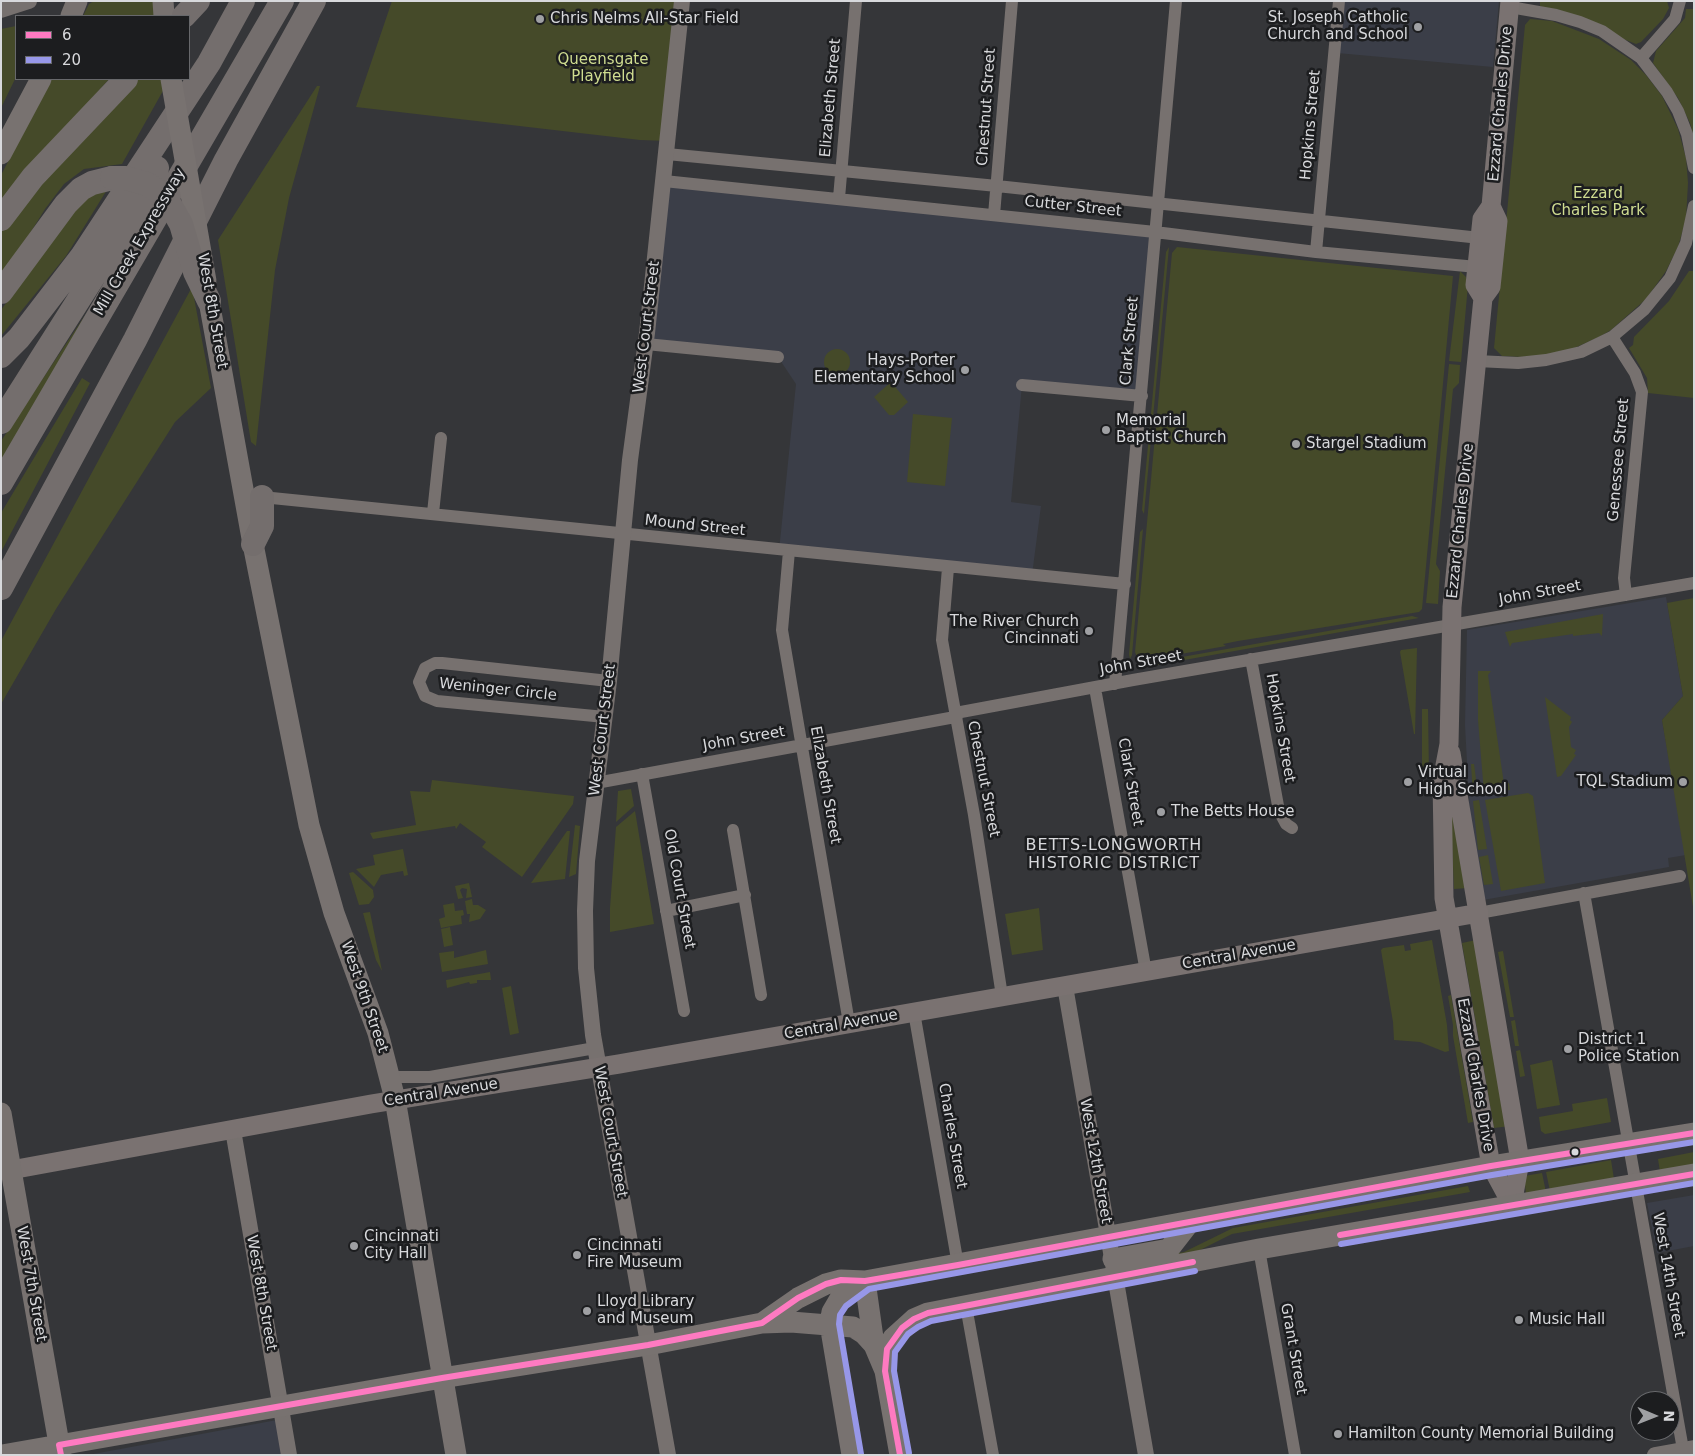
<!DOCTYPE html>
<style>
body{margin:0}
#map{position:relative;width:1695px;height:1456px;overflow:hidden;background:#353639;font-family:"DejaVu Sans",sans-serif}
canvas{display:block}
.frame{position:absolute;inset:0;border:2px solid #d8d9dc;pointer-events:none}
.legend{position:absolute;left:15px;top:15px;width:175px;height:65px;box-sizing:border-box;background:#1c1d1f;border:1px solid #67686b;margin:0;padding:6px 9px;list-style:none;font-size:15px;color:#d8d9dc}
.legend li{display:flex;align-items:center;gap:10px;height:25px}
.legend b{width:25px;border:1px solid #67686b}
.north{position:absolute;left:1630px;top:1391px;width:50px;height:50px;box-sizing:border-box;background:#1c1d1f;border:1px solid #67686b;border-radius:50%;rotate:91deg;font-size:14px;font-weight:700;line-height:20px;text-align:center;color:#d8d9dc}
.north::after{content:'';display:block;margin:auto;width:18px;height:22px;background:#9fa0a3;clip-path:polygon(50% 0,100% 100%,50% 72%,0 100%)}
</style>
<div id="map">
<canvas width="1695" height="1456"></canvas>
<div class="frame"></div>
<ul class="legend">
<li><b style="height:6px;background:#fe7ac1"></b>6</li>
<li><b style="height:6px;background:#9797e8"></b>20</li>
</ul>
<div class="north">N</div>
</div>
<script>
const c = document.querySelector('canvas').getContext('2d');
c.lineJoin = 'round';
function fillPath(path, color) {
  c.fillStyle = color;
  c.fill(path, 'evenodd');
}
function shape(rows) {
  const path = new Path2D();
  for (const r of rows) {
    if (r.length === 3) {
      path.moveTo(r[0] + r[2], r[1]);
      path.arc(r[0], r[1], r[2], 0, 2 * Math.PI);
      continue;
    }
    path.moveTo(r[0], r[1]);
    for (let i = 2; i < r.length; i += 2) path.lineTo(r[i], r[i + 1]);
  }
  return path;
}
function strokePath(path, color, width, dash) {
  c.strokeStyle = color;
  c.lineWidth = width;
  c.lineCap = dash ? 'butt' : 'round';
  c.setLineDash(dash || []);
  c.stroke(path);
}
function drawText(font, color, halo, rows, align = 'center') {
  c.font = font + ' "DejaVu Sans",sans-serif';
  c.lineWidth = 5;
  c.setLineDash([]);
  c.textBaseline = 'middle';
  c.strokeStyle = halo;
  c.fillStyle = color;
  for (const [text, x, y, turn = 0] of rows) {
    c.save();
    c.translate(x, y);
    c.rotate((+turn || 0) * Math.PI / 180);
    c.textAlign = isNaN(turn) ? turn : align;
    if (halo) c.strokeText(text, 0, 0);
    c.fillText(text, 0, 0);
    c.restore();
  }
}
const built = shape([
 [1341,1,1499,1,1493,67,1337,53],
 [664,181,1155,232,1142,396,1022,385,1011,502,1041,506,1032,575,779,551,796,384,778,357,646,344],
 [1666,597,1683,696,1662,720,1686,855,1668,858,1669,867,1483,900,1470,818,1465,725,1467,630],
 [1694,1195,1694,1246,1657,1253,1647,1203],
 [277,1420,283,1455,88,1455]
]);
const green = shape([
 [94,1,154,1,155,16,83,16,89,4],
 [392,1,682,1,669,141,640,140,356,107],
 [1540,1,1667,1,1669,8,1663,19,1641,42,1636,44,1540,6],
 [1686,9,1694,9,1694,138,1690,123,1678,98,1653,63,1656,51,1685,18],
 [1530,19,1552,21,1599,39,1631,60,1646,75,1662,96,1678,129,1686,158,1688,183,1686,219,1678,247,1666,271,1646,299,1611,330,1599,337,1572,349,1549,355,1523,357,1502,356,1494,348,1525,25],
 [16,26,16,77,1,108,1,29],
 [52,79,109,79,1,203,1,175],
 [137,79,163,79,164,89,122,164,84,169,64,184,45,209,1,280,1,233,12,214],
 [317,86,320,86,289,198,275,270,256,446,251,442,218,240],
 [110,185,66,256,1,336,1,310,82,198],
 [1169,247,1144,514,1142,510,1166,252],
 [1177,247,1453,276,1422,609,1419,612,1238,641,1223,644,1226,646,1147,660,1137,657,1135,652,1172,253],
 [1460,271,1466,277,1468,285,1461,362,1449,361],
 [1689,271,1694,271,1694,398,1648,393,1647,378,1629,348,1633,345,1634,337,1669,301],
 [106,284,1,467,1,441],
 [192,287,211,388,175,422,56,609,1,704,1,641],
 [837,362,13],
 [1449,364,1460,365,1459,383,1453,389,1436,564,1440,571,1438,604,1426,603],
 [82,378,90,383,1,552,1,513],
 [891,382,908,402,894,415,889,415,874,397],
 [913,414,952,418,945,486,907,482],
 [1143,529,1132,655,1130,659,1129,654,1140,532],
 [1694,598,1694,913,1662,720,1683,696,1667,603],
 [1603,614,1602,636,1599,633,1573,636,1573,634,1512,643,1510,647,1505,632],
 [1412,616,1419,618,1145,667,1137,665],
 [1417,648,1415,734,1414,734,1400,652,1401,650],
 [1478,671,1491,671,1488,675,1504,784,1509,783,1510,790,1484,793,1478,720],
 [1545,697,1571,717,1570,720,1572,722,1569,727,1571,747,1576,750,1574,754,1576,755,1561,776,1557,777],
 [1422,709,1428,709,1429,775,1425,775,1422,766],
 [1471,764,1474,764,1478,794,1473,795],
 [432,780,574,796,573,804,522,877,482,847,486,842,460,823,456,829,455,826,373,839,370,833,416,825,410,791,430,792],
 [631,789,634,806,616,822,618,791],
 [1528,793,1533,796,1545,883,1501,891,1485,800],
 [1450,797,1468,888,1454,889],
 [1479,800,1487,849,1478,850,1473,801],
 [635,811,654,924,610,932,610,908,616,827],
 [575,825,580,826,576,874,569,877],
 [567,831,570,831,565,879,531,883],
 [403,849,408,875,404,876,403,871,381,875,374,887,356,869,375,865,373,855],
 [1488,855,1493,884,1484,885,1479,857],
 [353,872,373,890,374,897,369,904,359,905,349,873],
 [469,883,472,897,466,898,467,889,462,888,460,890,463,898,458,899,455,886],
 [472,899,473,905,478,905,486,910,480,919,469,922,470,914,467,914,465,901],
 [454,903,455,911,463,910,464,915,461,916,462,924,441,928,439,919,445,917,443,905],
 [1039,908,1043,950,1012,955,1005,914],
 [370,912,382,971,376,960,363,913],
 [450,927,453,945,444,947,441,929],
 [1432,940,1447,1025,1449,1051,1445,1052,1420,1042,1394,1040,1393,1022,1381,950,1383,948,1404,945,1405,951,1411,950,1410,944],
 [1476,940,1510,1126,1494,1128,1462,943],
 [486,950,488,964,442,972,439,953,454,951,454,958],
 [1503,951,1514,1017,1510,1017,1498,952],
 [490,972,491,980,477,980,477,983,470,984,469,982,447,988,446,980],
 [511,986,519,1033,510,1035,502,988],
 [1451,995,1473,1122,1468,1123,1453,1036,1453,1025,1448,996],
 [1515,1020,1519,1046,1515,1046,1511,1021],
 [1520,1050,1525,1076,1520,1077,1516,1051],
 [1552,1060,1560,1105,1537,1109,1530,1065],
 [1607,1098,1611,1122,1545,1134,1541,1131,1539,1117,1573,1111,1572,1104],
 [1694,1152,1694,1166,1660,1172,1658,1159],
 [1611,1160,1614,1179,1550,1191,1546,1172],
 [1542,1173,1546,1192,1526,1194,1524,1176],
 [1468,1186,1470,1192,1232,1234,1186,1257,1132,1261,1184,1252,1233,1228]
]);
const minor = shape([
 [1510,7,1556,15,1580,22,1602,31,1641,58,1667,92,1678,111,1687,134,1694,168],
 [1641,58,1675,19,1680,1],
 [667,154,997,186,1480,238],
 [664,181,1155,232,1316,252,1477,267],
 [839,198,856,1],
 [994,215,1012,1],
 [1316,252,1339,1],
 [1612,337,1635,373,1642,392,1624,578,1626,595],
 [646,344,778,357],
 [1477,361,1518,363,1546,360,1581,352,1612,337,1644,310,1670,278,1686,243,1694,206],
 [1022,385,1142,396],
 [262,497,1125,584],
 [433,513,441,438],
 [789,551,782,630,849,1023],
 [948,568,942,640,974,815,1002,996],
 [1251,659,1279,811,1286,824,1292,828],
 [1115,684,1176,1],
 [1095,688,1146,972],
 [605,717,437,701,425,696,419,682,425,668,435,663,442,663,609,681],
 [642,774,684,1011],
 [596,783,955,717,961,712,1133,680,1694,583],
 [733,830,761,995],
 [1584,893,1684,1455],
 [666,911,745,895],
 [1479,913,1680,876],
 [914,1012,958,1265],
 [390,1077,430,1077,595,1048],
 [1259,1249,1295,1455],
 [966,1306,993,1455]
]);
const tertiary = shape([
 [1,10,29,1],
 [1065,986,1146,1455],
 [233,1130,289,1455],
 [668,1455,593,1035,586,968,585,911,587,861,609,681,630,460,647,333,682,1],
 [1655,1455,1694,1448]
]);
const secondary = shape([
 [1491,206,1498,221,1491,287,1483,298,1452,607,1449,744,1442,781,1444,898,1491,1166,1512,1205],
 [1483,298,1475,285,1482,219,1491,206,1510,1],
 [1451,753,1520,1161,1512,1205],
 [11,1170,371,1104,619,1064,1479,913]
]);
const primary = shape([
 [163,1,164,16],
 [71,16,77,1],
 [1,154,41,79],
 [209,301,253,544,309,825,334,913,378,1033,395,1099,456,1455],
 [1,1113,61,1455],
 [1113,1259,1169,1249,1190,1222],
 [865,1281,874,1345],
 [762,1323,798,1298,826,1284,841,1280,865,1281],
 [885,1371,887,1349,893,1338,914,1319,928,1313,1259,1249,1694,1174],
 [2,1455,442,1378,648,1345,762,1323,791,1322,853,1327,864,1334,874,1345,885,1371,900,1455],
 [852,1455,830,1324,832,1312,839,1300,865,1281,1491,1166,1694,1133]
]);
const motorway = shape([
 [184,16,198,1],
 [1,219,33,177,126,79],
 [1,292,66,204,81,189,92,183,112,178],
 [1,356,19,338,82,256,209,63,243,1],
 [1,422,139,205,157,168],
 [1,483,282,1],
 [253,544,262,526,262,497],
 [1,588,135,340,226,160,314,1]
]);
const primaryBridge = shape([
 [171,79,206,281]
]);
const motorwayBridge = shape([
 [112,178,126,178,147,184,165,196,181,224,195,272,209,301]
]);
const bus1 = shape([
 [1340,1235,1694,1174],
 [61,1455,59,1445,442,1378,648,1345,762,1323,798,1298,826,1284,841,1280,865,1281,958,1265,1491,1166,1694,1133],
 [900,1455,885,1371,887,1349,902,1328,914,1319,928,1313,1193,1262]
]);
const bus2 = shape([
 [1341,1244,1694,1183],
 [909,1453,894,1371,895,1352,908,1334,918,1327,931,1321,1195,1271],
 [861,1454,839,1324,840,1315,846,1306,869,1289,1492,1175,1694,1142]
]);
const markers = [
 [540,19,5,"#9fa0a3"],
 [1418,27,5,"#9fa0a3"],
 [965,370,5,"#9fa0a3"],
 [1106,430,5,"#9fa0a3"],
 [1296,444,5,"#9fa0a3"],
 [1089,631,5,"#9fa0a3"],
 [1408,782,5,"#9fa0a3"],
 [1683,782,5,"#9fa0a3"],
 [1161,812,5,"#9fa0a3"],
 [1568,1049,5,"#9fa0a3"],
 [1575,1152,4.5,"#d8d9dc"],
 [354,1246,5,"#9fa0a3"],
 [577,1255,5,"#9fa0a3"],
 [587,1311,5,"#9fa0a3"],
 [1519,1320,5,"#9fa0a3"],
 [1338,1434,5,"#9fa0a3"]
];
const poiNames = [
 ["St. Joseph Catholic",1408,18,"right"],
 ["Church and School",1408,35,"right"],
 ["Chris Nelms All-Star Field",550,19],
 ["Hays-Porter",955,361,"right"],
 ["Elementary School",955,378,"right"],
 ["Memorial",1116,421],
 ["Baptist Church",1116,438],
 ["Stargel Stadium",1306,444],
 ["The River Church",1079,622,"right"],
 ["Cincinnati",1079,639,"right"],
 ["Virtual",1418,773],
 ["High School",1418,790],
 ["TQL Stadium",1673,782,"right"],
 ["The Betts House",1171,812],
 ["District 1",1578,1040],
 ["Police Station",1578,1057],
 ["Cincinnati",364,1237],
 ["City Hall",364,1254],
 ["Cincinnati",587,1246],
 ["Fire Museum",587,1263],
 ["Lloyd Library",597,1302],
 ["and Museum",597,1319],
 ["Music Hall",1529,1320],
 ["Hamilton County Memorial Building",1348,1434]
];
const parkNames = [
 ["Queensgate",603,60],
 ["Playfield",603,77],
 ["Ezzard",1598,194],
 ["Charles Park",1598,211]
];
const streetNames = [
 ["Elizabeth Street",831,98,-85],
 ["Ezzard Charles Drive",1501,104,-85],
 ["Chestnut Street",987,107,-86],
 ["Hopkins Street",1311,125,-85],
 ["Cutter Street",1073,207,6],
 ["Mill Creek Expressway",140,242,-60],
 ["West 8th Street",212,311,80],
 ["West Court Street",647,327,-83],
 ["Clark Street",1130,341,-85],
 ["Genessee Street",1619,460,-85],
 ["Ezzard Charles Drive",1461,521,-84],
 ["Mound Street",695,526,6],
 ["John Street",1540,593,-10],
 ["John Street",1141,663,-10],
 ["Weninger Circle",498,690,6],
 ["Hopkins Street",1280,728,80],
 ["West Court Street",603,730,-83],
 ["John Street",744,739,-10],
 ["Chestnut Street",983,779,79],
 ["Clark Street",1130,782,80],
 ["Elizabeth Street",825,785,80],
 ["Old Court Street",679,889,80],
 ["Central Avenue",1239,955,-10],
 ["West 9th Street",364,997,71],
 ["Central Avenue",841,1025,-10],
 ["Ezzard Charles Drive",1475,1075,80],
 ["Central Avenue",441,1093,-9],
 ["West Court Street",610,1132,80],
 ["Charles Street",952,1136,80],
 ["West 12th Street",1095,1161,80],
 ["West 14th Street",1668,1275,80],
 ["West 7th Street",31,1284,80],
 ["West 8th Street",261,1293,80],
 ["Grant Street",1293,1349,80]
];
const neighbourhoodNames = [
 ["BETTS-LONGWORTH",1114,846],
 ["HISTORIC DISTRICT",1114,864]
];
fillPath(built, '#3b3e48');
fillPath(green, '#454a29');
strokePath(minor, '#77716f', 12);
strokePath(tertiary, '#77716f', 16);
strokePath(secondary, '#7a7271', 19);
strokePath(primary, '#787270', 21);
strokePath(motorway, '#746e6d', 24);
strokePath(primaryBridge, '#787270', 21);
strokePath(motorwayBridge, '#746e6d', 24);
strokePath(bus1, '#fe7ac1', 6);
strokePath(bus2, '#9797e8', 6);
for (const [x, y, r, color] of markers) {
  const dot = new Path2D();
  dot.arc(x, y, r, 0, 2 * Math.PI);
  c.fillStyle = color;
  c.fill(dot);
  strokePath(dot, '#1c1d1f', 2);
}
drawText('15px', '#d8d9dc', '#1c1d1f', poiNames, 'left');
drawText('15px', '#cfdc90', '#1c1d1f', parkNames);
drawText('15px', '#d8d9dc', '#1c1d1f', streetNames);
c.letterSpacing = '1px';
drawText('16px', '#d8d9dc', '#1c1d1f', neighbourhoodNames);
c.letterSpacing = '0px';
</script>
